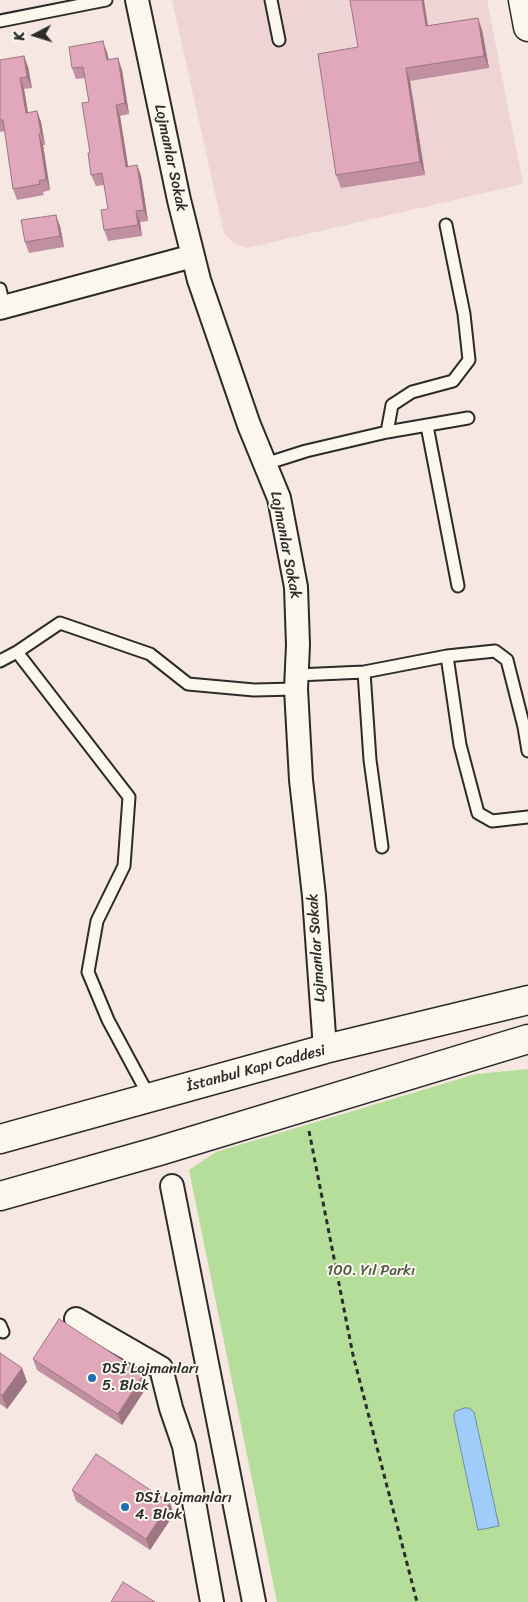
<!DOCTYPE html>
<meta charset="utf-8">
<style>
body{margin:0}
#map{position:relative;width:528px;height:1602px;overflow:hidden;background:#f6e7e2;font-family:Sriracha,sans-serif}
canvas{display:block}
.north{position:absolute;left:10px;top:10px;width:50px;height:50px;-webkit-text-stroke:4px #fbf7ec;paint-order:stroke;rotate:265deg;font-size:14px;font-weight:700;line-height:20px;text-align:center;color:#2b2b2b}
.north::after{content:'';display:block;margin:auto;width:18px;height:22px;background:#2b2b2b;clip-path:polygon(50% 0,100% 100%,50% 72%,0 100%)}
</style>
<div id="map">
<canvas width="528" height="1602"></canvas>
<div class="north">K</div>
</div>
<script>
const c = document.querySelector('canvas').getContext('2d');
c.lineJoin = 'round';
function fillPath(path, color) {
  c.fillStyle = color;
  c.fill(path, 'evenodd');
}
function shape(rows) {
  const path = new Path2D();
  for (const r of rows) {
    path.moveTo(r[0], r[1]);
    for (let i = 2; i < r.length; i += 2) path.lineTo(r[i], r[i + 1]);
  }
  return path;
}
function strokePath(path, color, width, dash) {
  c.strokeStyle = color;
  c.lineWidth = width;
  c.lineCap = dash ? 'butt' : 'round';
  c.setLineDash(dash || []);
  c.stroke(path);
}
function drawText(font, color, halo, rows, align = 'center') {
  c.font = font + ' Sriracha,sans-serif';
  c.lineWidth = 4;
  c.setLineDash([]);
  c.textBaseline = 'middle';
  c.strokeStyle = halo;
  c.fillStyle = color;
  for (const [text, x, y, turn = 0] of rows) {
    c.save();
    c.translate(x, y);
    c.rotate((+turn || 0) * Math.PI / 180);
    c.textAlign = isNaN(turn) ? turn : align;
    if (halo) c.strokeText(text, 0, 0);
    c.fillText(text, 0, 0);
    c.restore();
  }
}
const built = shape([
 [172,0,487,0,523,184,247,248,232,242,224,233]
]);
const green = shape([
 [528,1069,528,1602,277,1602,189,1170,216,1152,476,1074]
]);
const water = shape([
 [464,1408,469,1408,474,1412,499,1526,478,1530,454,1418,454,1414,456,1411,464,1408]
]);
const path = shape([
 [309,1131,353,1355,417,1602]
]);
const lane = shape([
 [271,0,279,40],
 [0,21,106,0],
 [0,289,4,306],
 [427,426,458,586],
 [387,432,392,405,412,392,453,381,469,360,464,314,446,225],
 [265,464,306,451,387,432,468,418],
 [17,652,60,623,150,654,188,684,254,690,296,689],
 [447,656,460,745,478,813,492,821,528,817],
 [0,661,17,652,129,797,124,866,97,921,88,972,108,1020,150,1098],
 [364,672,370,760,382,847],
 [297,675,364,672,447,656,495,651,507,660,524,727,528,751],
 [0,1325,3,1332]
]);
const street = shape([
 [137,0,179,200,199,280,249,425,279,498,296,587,298,645,296,689,301,780,314,896,325,1049],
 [0,308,193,256],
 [172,1186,254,1602],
 [76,1319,161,1368,171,1408,184,1446,212,1602]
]);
const secondary = shape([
 [523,0,528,27],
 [0,1139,325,1049,528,1000],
 [0,1196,159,1151,528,1039]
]);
const wall = shape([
 [428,26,482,30,489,68,410,81,425,175,341,188,336,175,358,47],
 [107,52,109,60,122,70,129,114,120,116,128,167,137,165,141,176,148,221,140,222,142,236,108,241,104,230,108,209,104,185,96,186,91,175,90,153,89,102,85,78,76,79,72,68],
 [24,56,28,67,32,88,24,89,28,113,37,111,41,122,45,145,43,145,50,190,43,192,44,195,17,200,13,189,5,131,0,132,0,60],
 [60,226,64,247,29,253,25,242],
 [0,1353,22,1368,27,1382,7,1409,0,1404],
 [33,1359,148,1385,122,1425,37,1370],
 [72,1490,174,1514,150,1550,76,1501]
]);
const shadedWall = shape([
 [422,0,424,0,430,39,426,26],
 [478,18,482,30,489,68,484,56],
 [103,41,107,52,111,71,107,60],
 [24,56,28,67,32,88,27,77],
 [118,58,122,70,129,114,125,103],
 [406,68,410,81,425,175,420,162],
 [20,78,24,89,30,124,26,113],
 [116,105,120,116,130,178,126,167],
 [37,111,41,122,45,145,41,133],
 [39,134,43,145,50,190,46,179],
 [137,165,141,176,148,221,144,210],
 [136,211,140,222,142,236,138,225],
 [56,215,60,226,64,247,60,236],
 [22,1368,27,1382,7,1409,2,1396],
 [144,1374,148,1385,122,1425,118,1414],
 [170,1503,174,1514,150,1550,146,1539]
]);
const building = shape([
 [350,0,422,0,426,26,478,18,484,56,406,68,420,162,336,175,318,54,358,47,350,0],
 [103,41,107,60,118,58,125,103,116,105,126,167,137,165,144,210,136,211,138,225,104,230,101,210,108,209,102,173,91,175,88,153,90,153,82,103,89,102,83,67,72,68,69,47,103,41],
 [24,56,27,77,20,78,26,113,37,111,41,133,39,134,46,179,39,181,40,184,13,189,3,120,0,120,0,60,24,56],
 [56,215,60,236,25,242,21,220,56,215],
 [59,1319,144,1374,118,1414,33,1359,59,1319],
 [0,1353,22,1368,2,1396,0,1394,0,1353],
 [96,1454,170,1503,146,1539,72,1490,96,1454],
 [123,1582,155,1602,111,1602,123,1582]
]);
const markers = [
 [92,1378,5,"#1f6fb2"],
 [125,1507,5,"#1f6fb2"]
];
const streetNames = [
 ["Lojmanlar Sokak",170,158,78],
 ["Lojmanlar Sokak",285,545,79],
 ["Lojmanlar Sokak",317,948,-94],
 ["İstanbul Kapı Caddesi",256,1069,-15]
];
const parkNames = [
 ["100. Yıl Parkı",371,1271]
];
const poiNames = [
 ["DSİ Lojmanları",102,1369],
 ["5. Blok",102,1386],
 ["DSİ Lojmanları",135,1498],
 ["4. Blok",135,1515]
];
fillPath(built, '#efd4d6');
fillPath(green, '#b4de9a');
fillPath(water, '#9fccf9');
strokePath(water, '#718ca7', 1);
strokePath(lane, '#2b2b2b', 15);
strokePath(street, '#2b2b2b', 26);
strokePath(secondary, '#2b2b2b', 31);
strokePath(path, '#2b2b2b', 3, [5, 4]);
strokePath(lane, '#fbf7ec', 11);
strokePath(street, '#fbf7ec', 22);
strokePath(secondary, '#fbf7ec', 28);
fillPath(wall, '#c190a0');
fillPath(shadedWall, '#9d7682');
fillPath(building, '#e0a8ba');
strokePath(building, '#9d7682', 1);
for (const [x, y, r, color] of markers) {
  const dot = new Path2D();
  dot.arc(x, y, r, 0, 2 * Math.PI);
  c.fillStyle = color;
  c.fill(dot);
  strokePath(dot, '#fbf7ec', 2);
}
drawText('15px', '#2b2b2b', '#fbf7ec', streetNames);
drawText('15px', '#4d5847', '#fbf7ec', parkNames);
drawText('15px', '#2b2b2b', '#fbf7ec', poiNames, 'left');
</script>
